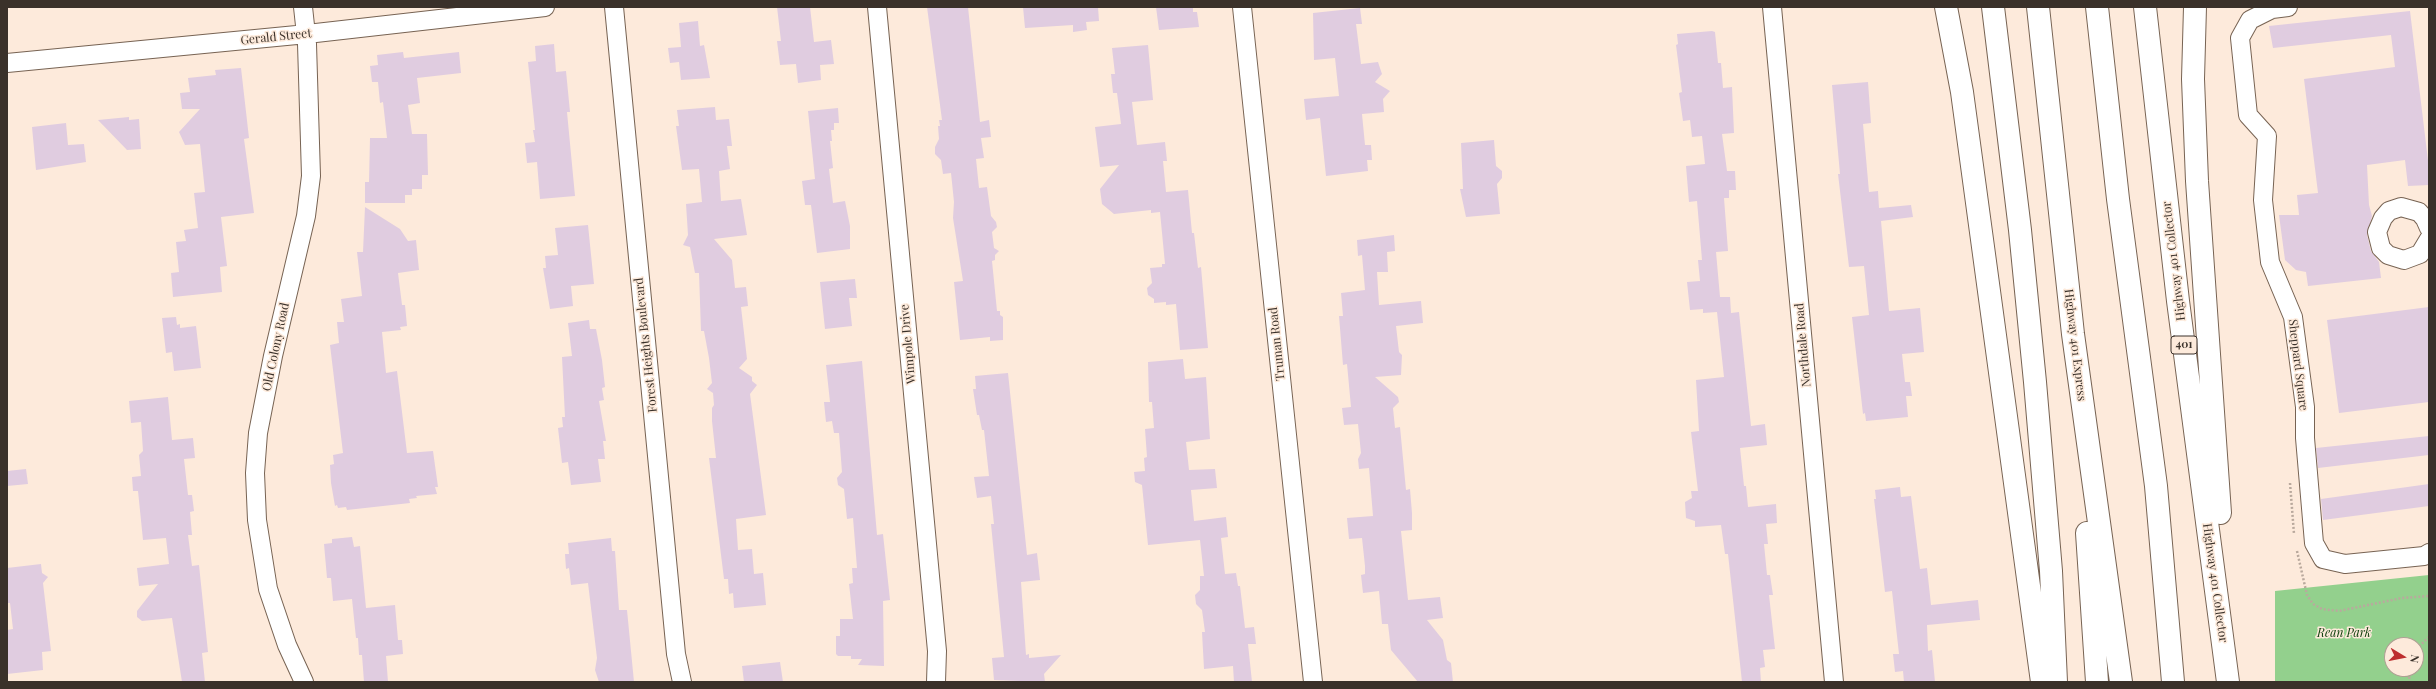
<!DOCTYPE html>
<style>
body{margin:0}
#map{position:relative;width:2436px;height:689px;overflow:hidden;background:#fdeadb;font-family:"Playfair Display",serif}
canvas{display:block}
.frame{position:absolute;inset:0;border:8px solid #3a312a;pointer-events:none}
.north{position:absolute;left:2384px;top:637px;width:40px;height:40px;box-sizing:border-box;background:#fdeadb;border:1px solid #afa094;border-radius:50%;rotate:100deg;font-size:11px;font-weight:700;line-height:16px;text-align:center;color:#3a312a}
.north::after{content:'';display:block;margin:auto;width:14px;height:18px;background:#bd2e2e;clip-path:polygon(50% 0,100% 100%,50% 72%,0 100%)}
</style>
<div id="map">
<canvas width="2436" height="689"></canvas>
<div class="frame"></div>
<div class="north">N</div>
</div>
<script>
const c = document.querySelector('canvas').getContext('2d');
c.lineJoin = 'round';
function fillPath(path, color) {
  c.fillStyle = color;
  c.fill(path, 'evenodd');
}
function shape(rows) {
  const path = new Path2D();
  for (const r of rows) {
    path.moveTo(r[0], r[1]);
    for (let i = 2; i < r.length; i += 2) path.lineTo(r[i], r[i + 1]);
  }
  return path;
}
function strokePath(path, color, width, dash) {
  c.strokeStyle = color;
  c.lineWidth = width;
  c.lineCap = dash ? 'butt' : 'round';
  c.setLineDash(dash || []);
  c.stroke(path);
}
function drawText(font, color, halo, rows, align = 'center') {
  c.font = font + ' "Playfair Display",serif';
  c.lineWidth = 3;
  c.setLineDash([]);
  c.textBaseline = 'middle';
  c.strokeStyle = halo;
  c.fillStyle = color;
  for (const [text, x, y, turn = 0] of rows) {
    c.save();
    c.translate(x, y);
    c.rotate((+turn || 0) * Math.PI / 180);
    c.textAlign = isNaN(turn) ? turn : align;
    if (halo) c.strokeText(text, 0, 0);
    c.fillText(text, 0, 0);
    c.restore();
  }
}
const green = shape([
 [2429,575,2429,682,2275,682,2275,591],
 [2392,645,2416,645,2416,669,2392,669]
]);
const building = shape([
 [777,7,810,7,814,42,831,40,834,64,820,65,821,80,798,83,796,64,780,65,777,41,781,41],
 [927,7,968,7,980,122,989,120,991,137,981,138,984,158,976,159,979,188,987,187,991,216,996,222,997,227,992,232,994,248,999,251,995,255,995,260,992,261,997,311,1000,311,1000,315,1003,317,1003,340,990,341,990,337,960,340,954,282,963,281,953,218,954,202,951,173,943,174,941,160,935,154,935,147,939,139,938,126,940,126,939,120,942,120],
 [1023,7,1098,7,1099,21,1086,22,1087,30,1073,32,1073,25,1025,28],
 [1156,7,1193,7,1193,12,1197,12,1199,27,1159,30],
 [1360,8,1362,24,1356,24,1361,64,1378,62,1382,74,1375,82,1390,91,1383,99,1384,112,1362,114,1365,145,1371,145,1372,160,1367,160,1368,171,1326,176,1320,118,1306,120,1304,99,1339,96,1335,58,1314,60,1313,13],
 [2410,11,2429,169,2429,185,2408,186,2405,160,2367,165,2369,205,2372,216,2367,235,2371,251,2379,262,2381,278,2308,286,2306,272,2296,270,2285,260,2279,215,2299,215,2297,195,2318,193,2304,79,2395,67,2391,35,2273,48,2269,26],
 [698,21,700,46,704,45,710,78,681,80,679,62,670,63,668,48,681,47,679,23],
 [1712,31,1715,32,1718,63,1721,63,1723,88,1732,87,1734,133,1722,134,1727,171,1735,171,1736,190,1729,190,1729,198,1724,198,1728,251,1716,252,1720,297,1730,297,1731,313,1739,312,1751,426,1765,424,1767,445,1740,448,1744,486,1746,486,1748,507,1776,504,1777,523,1766,524,1768,544,1764,544,1767,575,1770,575,1773,595,1769,595,1775,649,1763,650,1765,667,1760,668,1761,682,1742,682,1728,554,1725,554,1721,525,1695,527,1695,521,1686,518,1685,502,1692,498,1691,491,1698,491,1691,432,1699,431,1696,380,1724,377,1717,312,1703,313,1703,309,1690,310,1687,282,1700,281,1698,260,1702,260,1697,201,1689,202,1686,166,1705,164,1702,136,1692,137,1690,120,1683,121,1679,93,1682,92,1676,45,1678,44,1677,34],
 [554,44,556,72,566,71,570,112,567,112,575,196,540,199,537,162,527,163,525,143,535,142,533,130,535,130,528,62,536,61,535,46],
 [1148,45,1153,100,1132,102,1137,145,1165,142,1167,161,1163,161,1166,192,1188,190,1192,233,1194,233,1198,268,1201,267,1208,348,1180,350,1176,304,1166,305,1166,302,1154,303,1154,299,1148,295,1147,288,1152,283,1150,268,1162,267,1162,264,1165,264,1160,212,1151,213,1151,210,1114,214,1102,204,1100,189,1119,165,1100,167,1095,127,1121,124,1117,93,1113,93,1111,74,1115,74,1112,48],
 [403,52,404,58,459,52,461,73,417,78,420,103,408,105,412,134,427,134,428,175,422,175,422,189,412,189,412,195,405,195,405,203,365,203,365,182,369,182,370,138,387,138,383,102,380,103,378,82,372,82,370,66,378,65,377,55],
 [241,68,249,138,244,139,254,213,221,217,227,266,220,267,222,292,173,297,171,273,179,272,176,242,186,241,184,230,198,228,194,193,205,192,200,144,185,145,179,132,200,109,182,109,180,93,190,92,188,78,216,75,215,70],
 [1868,82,1871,123,1863,124,1869,192,1878,191,1879,208,1911,205,1913,217,1881,221,1889,311,1920,308,1924,352,1902,354,1905,382,1910,382,1912,396,1906,396,1908,417,1866,421,1865,413,1863,414,1852,317,1869,315,1864,266,1849,267,1838,174,1840,174,1832,85],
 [715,107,716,120,729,119,732,146,727,146,730,169,719,171,721,201,741,199,747,235,714,239,732,260,735,288,746,287,748,306,741,307,747,359,739,368,752,377,752,381,757,385,750,394,766,515,736,519,738,550,752,549,754,574,763,573,766,605,734,608,733,593,729,594,728,579,724,579,709,458,716,458,712,421,712,408,714,405,713,393,707,389,712,383,709,358,704,331,701,331,699,273,695,273,690,247,683,245,688,235,686,204,702,202,699,169,682,170,676,126,679,126,677,110],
 [838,108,839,123,834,123,834,130,831,130,832,141,830,141,833,168,829,169,833,203,845,201,850,226,850,249,817,253,811,205,805,205,802,181,815,179,808,111],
 [129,117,129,120,139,119,141,149,127,150,98,120],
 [66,123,68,145,84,144,86,162,36,170,32,127],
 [1494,140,1496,166,1502,171,1502,178,1497,184,1500,214,1466,217,1460,189,1463,189,1461,143],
 [365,207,400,229,408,241,416,240,419,270,398,273,402,305,405,305,407,326,400,327,401,330,382,332,386,373,397,371,407,453,433,451,438,487,435,487,437,494,416,496,417,498,409,499,410,503,347,510,346,507,338,508,337,505,335,506,331,483,330,465,334,464,333,455,343,453,330,345,339,343,337,322,344,322,341,299,362,296,357,252,363,252],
 [588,225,594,284,571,286,573,306,550,309,543,268,546,268,545,256,558,255,555,228],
 [1394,235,1395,251,1387,252,1388,272,1377,272,1379,305,1421,301,1423,323,1396,326,1399,352,1402,355,1401,375,1375,377,1398,397,1399,402,1393,408,1395,428,1400,427,1406,490,1410,489,1412,513,1412,530,1401,531,1408,600,1440,597,1443,618,1427,620,1443,640,1447,660,1451,663,1453,682,1418,682,1391,650,1388,624,1382,624,1379,591,1363,593,1361,575,1365,574,1365,566,1362,538,1349,539,1347,518,1373,516,1369,468,1359,469,1358,459,1361,453,1358,424,1344,425,1342,408,1351,407,1347,364,1343,365,1339,316,1343,316,1341,293,1365,290,1362,255,1358,256,1357,240],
 [855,279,857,298,849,298,852,326,825,329,820,282],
 [2429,307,2429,402,2339,413,2327,320],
 [176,317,177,325,180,324,180,328,196,326,201,368,174,371,172,352,166,353,162,318],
 [589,320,590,329,596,329,602,360,605,387,602,388,604,400,599,401,606,441,603,441,605,459,598,459,601,482,571,485,568,462,562,463,558,428,563,427,562,417,565,417,562,357,572,356,568,323],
 [1183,359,1185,379,1206,377,1210,439,1186,442,1189,470,1215,469,1217,488,1191,490,1194,521,1226,517,1228,537,1221,538,1225,574,1236,573,1238,586,1240,586,1245,628,1254,627,1256,644,1248,644,1252,682,1234,682,1233,666,1204,669,1202,632,1205,632,1202,610,1196,604,1195,595,1200,590,1200,576,1204,576,1200,540,1148,545,1142,485,1135,482,1134,472,1145,471,1144,458,1147,457,1145,429,1154,428,1152,402,1149,402,1148,362],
 [862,361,877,535,883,534,890,600,883,601,884,666,858,665,862,659,851,659,851,656,838,656,836,654,836,636,840,636,840,619,853,619,849,584,853,583,852,568,857,568,853,518,847,519,844,489,838,485,837,478,842,472,839,433,834,433,832,421,826,422,824,402,830,402,826,365],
 [1008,373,1027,555,1037,553,1040,580,1021,582,1026,655,1029,654,1029,658,1061,655,1044,674,1045,682,994,680,992,658,1004,657,991,524,994,524,991,496,977,498,974,477,989,476,984,430,982,430,979,415,977,415,973,389,976,389,975,376],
 [168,397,172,440,193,438,195,458,184,459,188,495,192,495,194,511,190,512,192,535,188,535,192,566,199,565,208,652,202,653,205,682,182,682,172,618,142,621,137,617,137,611,158,584,139,586,137,568,169,564,166,538,143,540,138,491,133,491,132,477,141,476,139,455,143,451,141,422,131,423,129,401],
 [2429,436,2429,455,2318,468,2316,448],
 [26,469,28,484,7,486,7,471],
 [2429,484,2429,506,2323,520,2321,499],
 [1900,487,1901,497,1911,496,1920,569,1927,568,1931,605,1978,600,1980,620,1927,625,1928,651,1932,650,1935,682,1904,682,1903,671,1895,672,1893,654,1899,654,1892,591,1885,592,1874,499,1876,499,1875,490],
 [352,537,354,547,360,546,366,608,395,605,398,640,402,640,403,654,386,656,388,682,364,682,362,655,359,655,358,638,356,638,352,599,333,601,331,578,327,578,324,544,332,543,332,539],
 [611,538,612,551,615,551,619,610,627,610,634,682,599,682,595,670,597,658,588,583,571,585,569,568,566,569,565,554,569,554,568,543],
 [41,564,42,573,48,577,43,583,51,651,42,652,43,670,7,674,7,630,13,629,10,603,7,603,7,568],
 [780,662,783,682,744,682,742,666]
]);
const path = shape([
 [2290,483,2294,534],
 [2297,551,2307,595,2313,604,2322,609,2339,611,2402,598,2429,596],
 [2416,649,2429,637],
 [2408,669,2410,682]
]);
const minor = shape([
 [303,7,307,44,311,176,306,216,273,356,258,433,255,473,257,520,268,589,287,645,304,682],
 [614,7,676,654,682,682],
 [877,7,937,651,936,682],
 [1242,7,1313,682],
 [1772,7,1834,682],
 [2288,7,2272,9,2250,20,2240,38,2248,115,2267,136,2263,200,2270,262,2293,317,2305,407,2305,438,2314,543,2323,559,2345,564,2424,556,2429,553],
 [7,63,307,34,545,7],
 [2429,228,2425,219,2419,212,2401,207,2389,211,2383,218,2377,232,2381,248,2388,255,2404,260,2420,254,2429,239]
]);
const highway = shape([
 [1946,7,1962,92,2042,682],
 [1993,7,2020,230,2035,382,2051,571,2056,682],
 [2038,7,2073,334,2121,682],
 [2097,7,2118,199,2156,486,2173,682],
 [2145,7,2178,301,2228,682],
 [2195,7,2193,79,2197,181,2220,513],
 [2087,533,2097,682]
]);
const shields = [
 [2184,345,26]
];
const shieldNames = [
 ["401",2184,345]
];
const streetNames = [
 ["Gerald Street",276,37,-6],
 ["Highway 401 Collector",2174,261,-97],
 ["Wimpole Drive",908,344,-95],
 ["Truman Road",1277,344,-96],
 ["Forest Heights Boulevard",646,345,-96],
 ["Northdale Road",1803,345,-95],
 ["Highway 401 Express",2075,345,83],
 ["Old Colony Road",276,347,-78],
 ["Sheppard Square",2298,365,83],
 ["Highway 401 Collector",2215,583,82]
];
const parkNames = [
 ["Rean Park",2344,633]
];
fillPath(green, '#93d08d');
fillPath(building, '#e0cce0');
strokePath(minor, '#776353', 20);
strokePath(highway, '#776353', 24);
strokePath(path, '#b9a99d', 2.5, [2, 2]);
strokePath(minor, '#fff', 18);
strokePath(highway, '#fff', 22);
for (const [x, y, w] of shields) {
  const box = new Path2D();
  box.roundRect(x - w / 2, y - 9, w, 18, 3);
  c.fillStyle = '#fdeadb';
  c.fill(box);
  strokePath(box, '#3a312a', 1);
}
drawText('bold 11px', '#3a312a', null, shieldNames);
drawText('12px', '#3a312a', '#fdeadb', streetNames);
drawText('italic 12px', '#11410e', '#fdeadb', parkNames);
</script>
